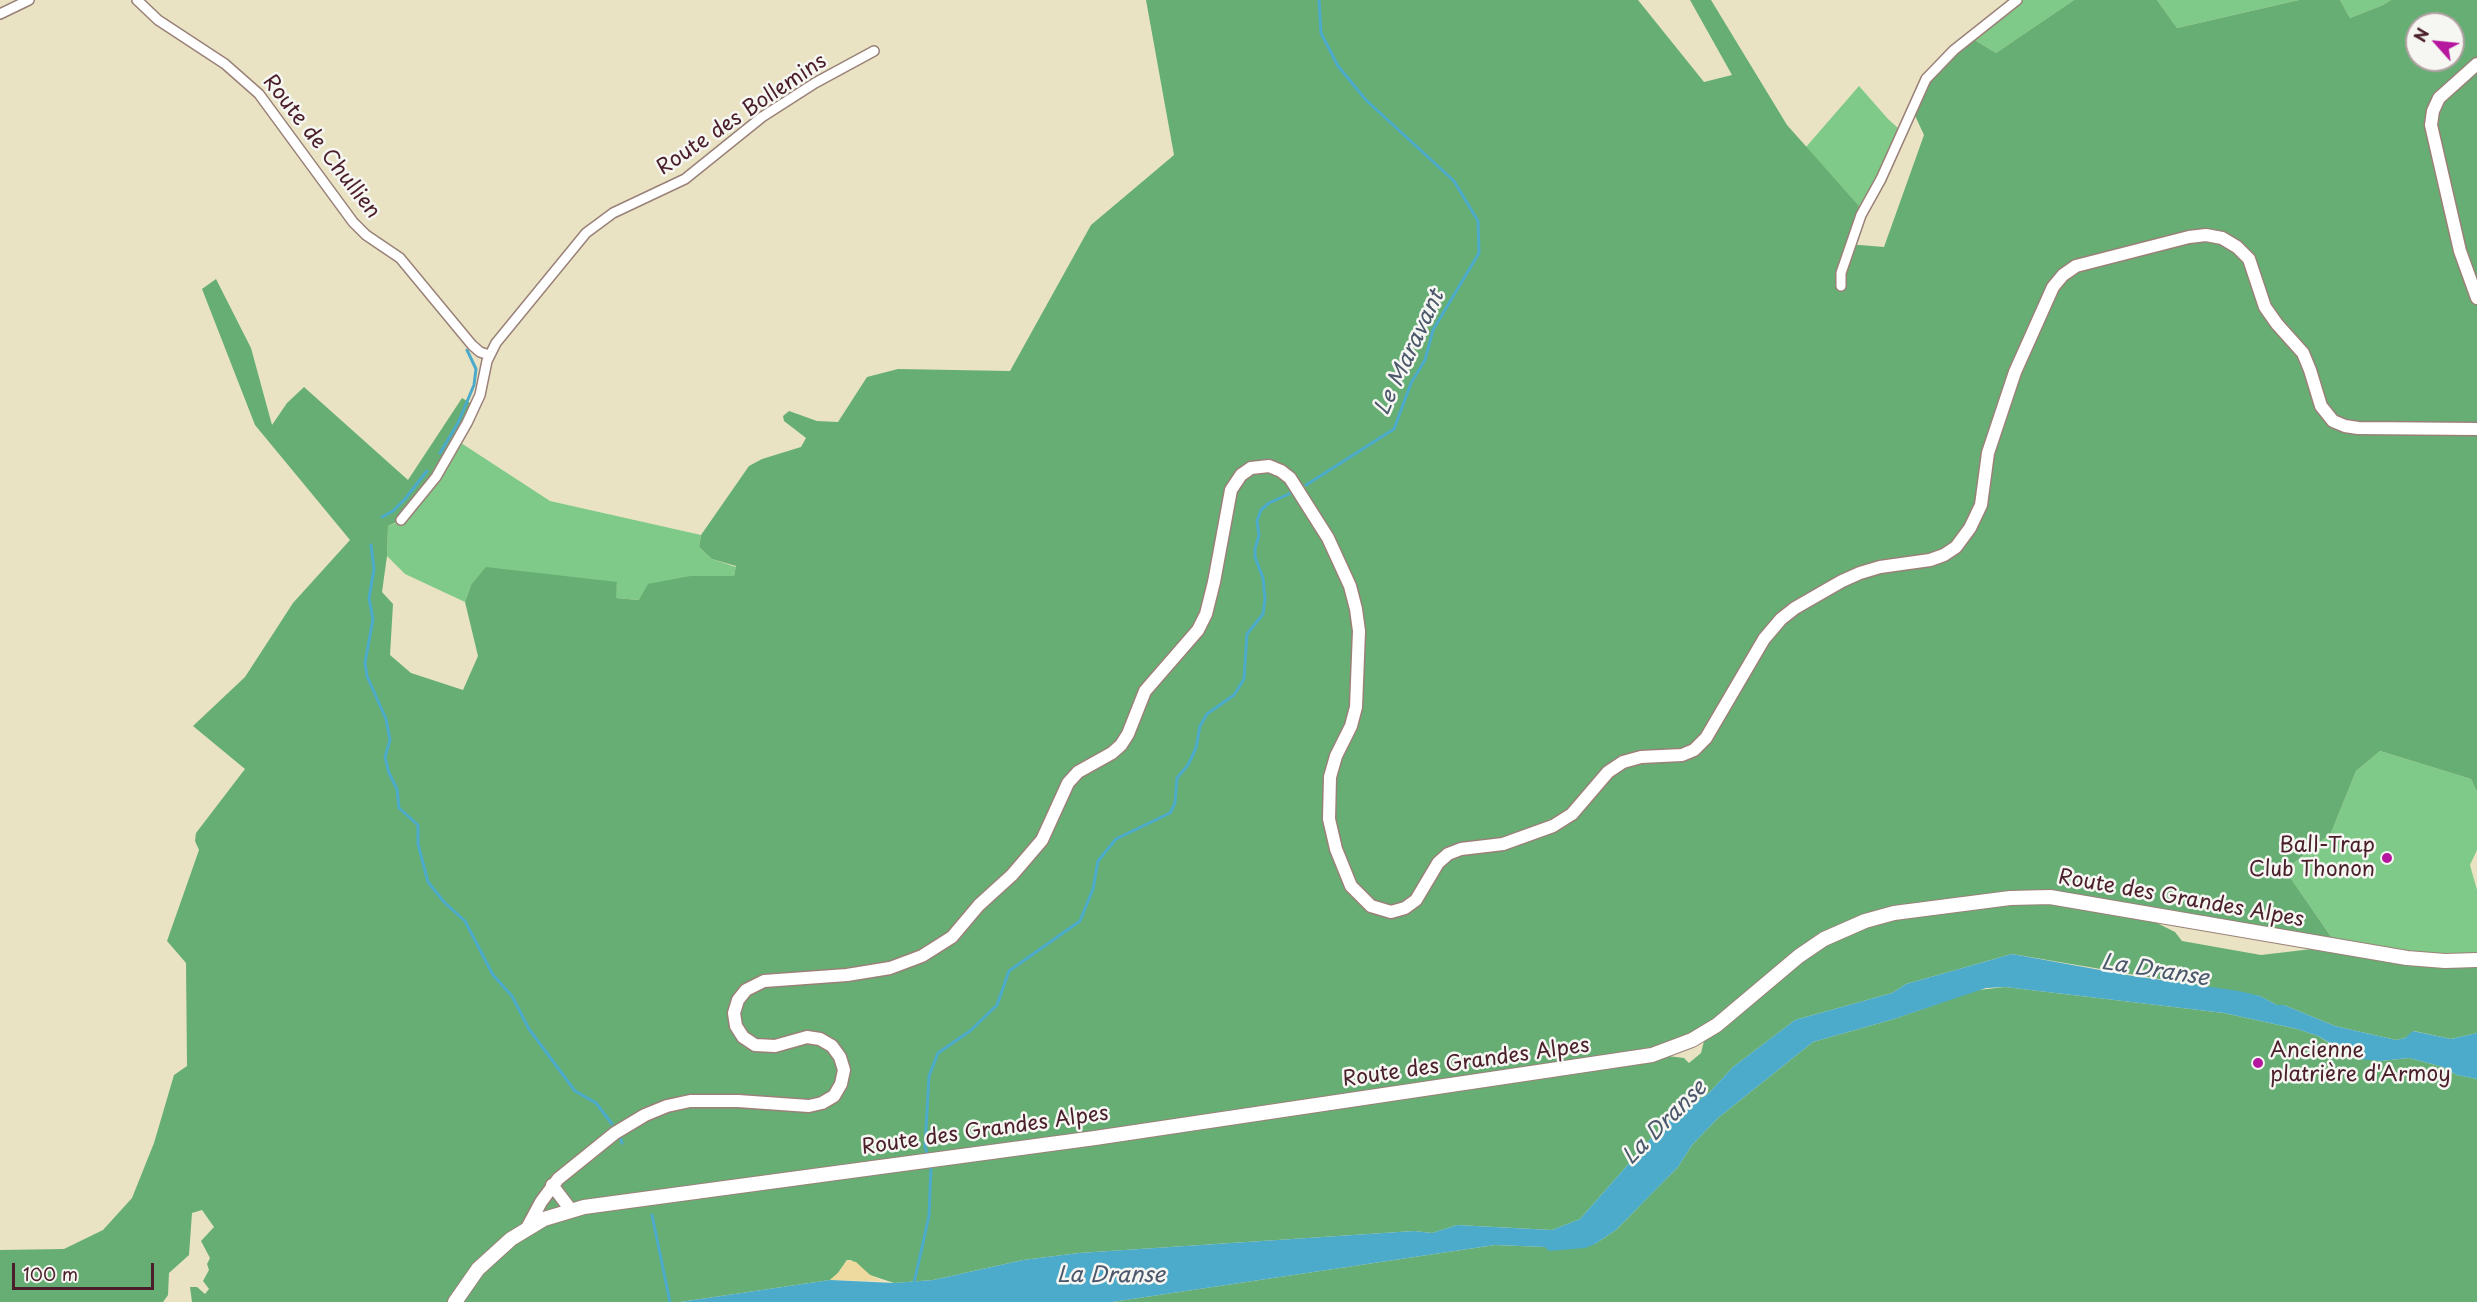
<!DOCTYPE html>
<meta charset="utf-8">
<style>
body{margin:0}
#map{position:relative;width:2477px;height:1302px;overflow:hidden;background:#e9e3c4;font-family:"Playpen Sans",sans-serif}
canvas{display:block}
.north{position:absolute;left:2405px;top:12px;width:60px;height:60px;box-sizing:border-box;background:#f6f6f2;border:2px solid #b1a0a2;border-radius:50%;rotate:297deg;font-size:16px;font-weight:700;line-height:24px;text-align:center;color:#4a1f2b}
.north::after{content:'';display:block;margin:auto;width:21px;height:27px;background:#b5179e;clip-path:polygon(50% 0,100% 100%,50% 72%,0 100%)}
.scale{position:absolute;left:12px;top:1263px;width:142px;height:27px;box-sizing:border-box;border:3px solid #4a1f2b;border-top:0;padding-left:8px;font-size:18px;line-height:21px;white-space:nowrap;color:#4a1f2b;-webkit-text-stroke:4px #f6f6f2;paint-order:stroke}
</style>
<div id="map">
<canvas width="2477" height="1302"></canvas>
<div class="north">N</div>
<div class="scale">100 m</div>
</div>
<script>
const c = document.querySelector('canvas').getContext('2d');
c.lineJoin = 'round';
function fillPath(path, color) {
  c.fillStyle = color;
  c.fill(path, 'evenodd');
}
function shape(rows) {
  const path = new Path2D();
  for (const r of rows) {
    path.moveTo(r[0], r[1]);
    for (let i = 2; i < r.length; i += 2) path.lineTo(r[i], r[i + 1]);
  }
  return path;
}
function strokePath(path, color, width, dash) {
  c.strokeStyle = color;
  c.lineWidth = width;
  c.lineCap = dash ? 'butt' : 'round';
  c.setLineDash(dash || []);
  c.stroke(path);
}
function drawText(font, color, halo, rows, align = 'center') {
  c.font = font + ' "Playpen Sans",sans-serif';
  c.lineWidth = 5;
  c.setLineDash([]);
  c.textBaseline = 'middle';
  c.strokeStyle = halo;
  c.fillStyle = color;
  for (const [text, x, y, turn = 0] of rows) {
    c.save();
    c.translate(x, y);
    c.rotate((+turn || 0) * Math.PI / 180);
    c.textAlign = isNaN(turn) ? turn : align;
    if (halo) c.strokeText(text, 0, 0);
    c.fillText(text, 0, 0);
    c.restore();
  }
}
const green = shape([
 [2017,0,2074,0,1996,53,1970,37],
 [2157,0,2299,0,2177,28],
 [2340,0,2391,0,2383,5,2350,18],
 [1859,86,1888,119,1898,128,1880,172,1860,207,1806,147],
 [458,441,550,501,701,535,699,547,712,559,736,567,734,576,690,576,640,600,615,598,617,583,471,585,465,602,405,574,387,556,388,526,396,523],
 [2380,751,2471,779,2477,792,2477,850,2470,865,2477,890,2477,954,2437,954,2334,941,2285,870,2331,833,2356,771]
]);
const forest = shape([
 [1146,0,1638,0,1704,82,1732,75,1690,0,1711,0,1787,125,1860,207,1847,244,1884,247,1924,135,1911,107,1921,87,1970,37,1996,53,2074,0,2157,0,2177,28,2299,0,2340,0,2350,18,2383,5,2391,0,2477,0,2477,792,2471,779,2380,751,2356,771,2331,833,2285,870,2334,941,2437,954,2477,954,2477,1033,2451,1039,2414,1031,2405,1038,2396,1040,2335,1026,2284,1005,2277,1005,2260,996,2012,954,1906,984,1892,993,1795,1020,1733,1067,1708,1094,1676,1114,1654,1135,1580,1219,1552,1230,1457,1225,1432,1233,1414,1231,1079,1253,1023,1260,933,1280,894,1283,870,1275,851,1260,847,1260,838,1273,830,1280,680,1302,192,1302,190,1287,197,1287,205,1294,209,1289,203,1281,209,1270,207,1264,210,1258,201,1241,214,1227,202,1210,192,1213,189,1255,169,1273,168,1295,163,1302,0,1302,0,1250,64,1249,103,1230,132,1198,154,1143,174,1075,187,1066,186,963,167,941,199,850,195,841,196,833,245,769,193,726,245,677,293,603,350,540,255,425,202,289,216,279,251,348,272,425,287,403,304,387,408,480,462,398,475,406,458,441,401,520,388,526,387,556,382,592,393,604,390,655,411,673,463,690,478,656,465,602,471,585,486,567,617,582,616,598,639,600,648,584,690,576,734,576,736,566,712,559,699,547,701,535,749,466,762,459,801,447,806,438,784,421,783,416,789,411,817,421,838,422,867,377,898,369,1010,371,1091,225,1174,155],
 [2417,24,2453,24,2453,60,2417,60],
 [2155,922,2312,948,2312,949,2261,955,2182,941,2175,932],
 [1704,1041,1701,1053,1689,1063,1684,1058,1668,1056],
 [2005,987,2224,1013,2297,1029,2318,1036,2335,1047,2381,1061,2409,1058,2443,1067,2457,1075,2477,1079,2477,1302,1112,1302,1495,1245,1545,1247,1595,1244,1616,1230,1678,1167,1692,1145,1718,1118,1813,1042,1894,1019,1978,990]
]);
const sand = shape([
 [847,1260,856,1262,870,1275,882,1281,830,1280,838,1273]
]);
const water = shape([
 [2012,954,2133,976,2239,991,2260,996,2277,1005,2284,1005,2335,1026,2396,1040,2405,1038,2413,1031,2451,1039,2477,1033,2477,1079,2457,1075,2443,1067,2409,1058,2381,1061,2357,1059,2318,1036,2297,1029,2224,1013,2005,987,1986,988,1894,1019,1813,1042,1718,1118,1692,1145,1678,1167,1616,1230,1595,1244,1585,1248,1549,1251,1545,1247,1495,1245,1112,1302,680,1302,830,1280,894,1283,933,1280,1023,1260,1079,1253,1414,1231,1432,1233,1457,1225,1552,1230,1580,1219,1654,1135,1676,1114,1708,1094,1733,1067,1795,1020,1892,993,1906,984]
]);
const stream = shape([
 [440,453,458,423,474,385,476,369,467,350],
 [1306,485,1394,429,1411,383,1425,360,1433,330,1479,253,1478,221,1454,181,1366,100,1338,66,1321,33,1319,0],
 [382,517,393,511,405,499,427,471],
 [371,545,374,569,369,598,373,619,365,663,367,676,386,719,390,740,385,757,389,773,397,789,399,808,418,825,418,844,428,882,445,903,465,921,493,975,512,996,529,1029,575,1091,596,1103,612,1124],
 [620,1137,622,1143],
 [928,1157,925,1146,929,1076,938,1053,970,1031,997,1005,1009,971,1080,921,1093,889,1098,861,1116,839,1170,813,1175,803,1177,778,1188,765,1196,748,1200,726,1207,714,1234,695,1244,679,1247,634,1263,614,1265,599,1263,578,1255,557,1255,549,1259,535,1257,521,1261,510,1269,503,1291,493],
 [652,1215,670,1302],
 [914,1283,929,1216,931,1166]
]);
const street = shape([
 [137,0,158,20,225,64,259,94,353,222,366,235,400,258,472,345,480,352,489,355],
 [0,14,29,0],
 [1841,286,1841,273,1861,215,1881,179,1926,79,1954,50,2017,0],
 [401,520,436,477,467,423,480,395,487,361,496,343,586,233,613,213,685,179,762,117,815,83,874,51]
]);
const secondary = shape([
 [2477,64,2439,98,2433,111,2431,125,2460,251,2477,298],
 [552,1185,571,1210],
 [527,1228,541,1202,558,1179,615,1133,645,1115,667,1106,690,1101,738,1101,809,1106,822,1103,834,1096,841,1084,844,1070,840,1057,832,1046,820,1039,807,1037,775,1046,755,1045,743,1037,736,1026,734,1013,738,1000,746,990,764,981,847,975,890,968,922,956,952,937,979,905,1012,875,1042,840,1068,783,1078,772,1112,753,1121,745,1128,734,1145,691,1198,630,1206,614,1214,582,1231,490,1241,475,1251,468,1269,466,1281,471,1290,478,1328,538,1350,586,1356,609,1359,631,1356,707,1351,726,1336,756,1330,777,1329,819,1336,849,1351,886,1371,906,1391,912,1405,908,1416,900,1438,863,1448,854,1461,849,1503,844,1553,826,1572,814,1608,772,1623,762,1641,757,1682,755,1694,750,1706,738,1764,639,1781,619,1795,608,1842,581,1860,573,1880,567,1930,560,1944,555,1956,547,1970,528,1981,505,1988,453,2015,372,2053,287,2063,275,2076,266,2189,237,2206,235,2222,238,2237,247,2249,259,2265,307,2277,324,2303,353,2310,370,2321,406,2333,421,2345,426,2358,428,2477,429]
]);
const primary = shape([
 [455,1302,478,1269,511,1239,544,1219,584,1207,1095,1138,1652,1055,1692,1040,1717,1025,1799,956,1824,939,1865,921,1894,913,2010,898,2050,897,2407,958,2445,961,2477,960]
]);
const markers = [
 [2387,858,6,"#b5179e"],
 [2258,1063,6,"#b5179e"]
];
const streetNames = [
 ["Route des Bollemins",742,115,-34],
 ["Route de Chullien",321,147,52],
 ["Route des Grandes Alpes",2181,899,10],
 ["Route des Grandes Alpes",1466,1063,-8],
 ["Route des Grandes Alpes",985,1131,-8]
];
const poiNames = [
 ["Ball-Trap",2375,846],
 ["Club Thonon",2375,870],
 ["Ancienne",2270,1051,"left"],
 ["platrière d'Armoy",2270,1075,"left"]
];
const waterNames = [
 ["Le Maravant",1410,353,-65],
 ["La Dranse",2155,971,9],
 ["La Dranse",1665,1123,-45],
 ["La Dranse",1111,1276]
];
fillPath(green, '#7fca88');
fillPath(forest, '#67ae74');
fillPath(sand, '#eeda9e');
fillPath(water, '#4cabcb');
strokePath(stream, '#4cabcb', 3);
strokePath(street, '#9a8178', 12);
strokePath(secondary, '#9a8178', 15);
strokePath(primary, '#9a8178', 16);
strokePath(street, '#fff', 9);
strokePath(secondary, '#fff', 12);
strokePath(primary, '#fff', 14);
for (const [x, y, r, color] of markers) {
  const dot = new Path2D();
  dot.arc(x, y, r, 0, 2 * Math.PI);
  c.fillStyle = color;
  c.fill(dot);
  strokePath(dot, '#f6f6f2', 2);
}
drawText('21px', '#4a1f2b', '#f6f6f2', streetNames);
drawText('21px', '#4a1f2b', '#f6f6f2', poiNames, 'right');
drawText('italic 22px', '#4b576b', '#f6f6f2', waterNames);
</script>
